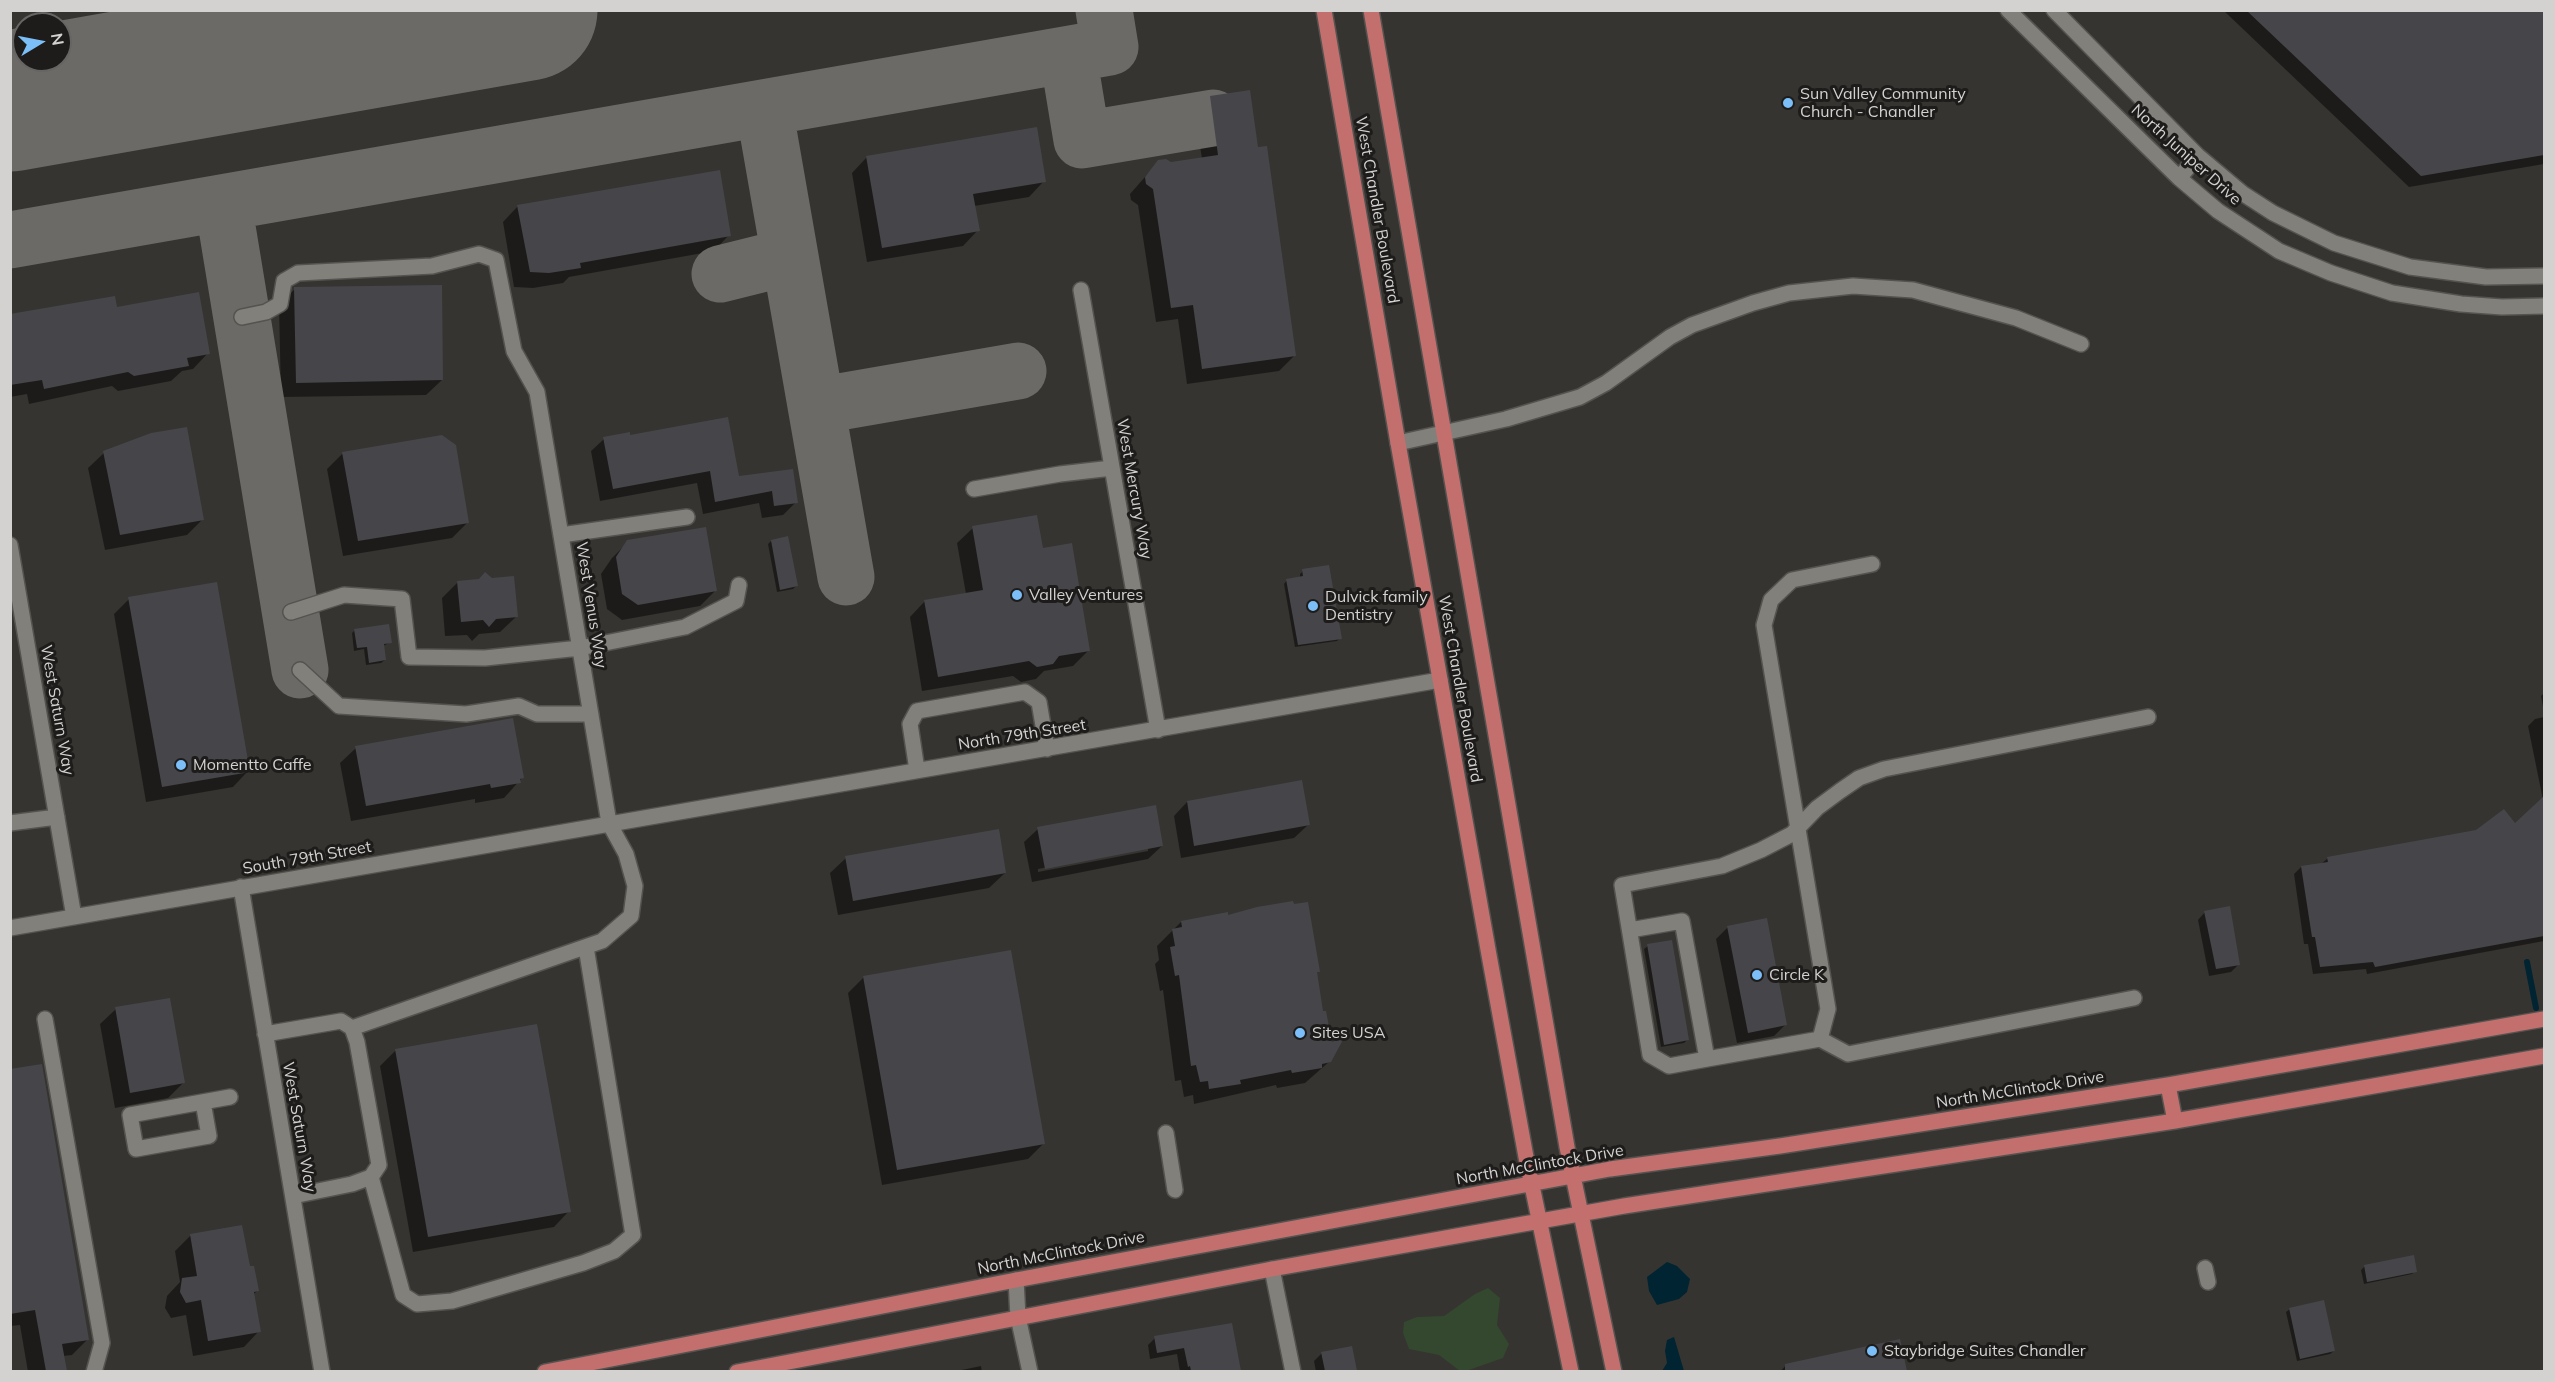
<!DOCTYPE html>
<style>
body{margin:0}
#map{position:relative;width:2555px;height:1382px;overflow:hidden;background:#363430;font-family:Mulish,sans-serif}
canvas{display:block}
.frame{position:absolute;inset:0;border:12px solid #d4d2d0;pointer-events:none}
.north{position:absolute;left:12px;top:12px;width:60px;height:60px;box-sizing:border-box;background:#1d1c1a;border:2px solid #666563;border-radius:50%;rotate:80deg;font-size:16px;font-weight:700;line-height:24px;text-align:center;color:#d4d2d0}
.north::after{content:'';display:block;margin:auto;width:21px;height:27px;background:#7bbef8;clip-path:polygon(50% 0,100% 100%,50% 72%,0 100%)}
</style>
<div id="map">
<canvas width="2555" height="1382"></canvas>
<div class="frame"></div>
<div class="north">N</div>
</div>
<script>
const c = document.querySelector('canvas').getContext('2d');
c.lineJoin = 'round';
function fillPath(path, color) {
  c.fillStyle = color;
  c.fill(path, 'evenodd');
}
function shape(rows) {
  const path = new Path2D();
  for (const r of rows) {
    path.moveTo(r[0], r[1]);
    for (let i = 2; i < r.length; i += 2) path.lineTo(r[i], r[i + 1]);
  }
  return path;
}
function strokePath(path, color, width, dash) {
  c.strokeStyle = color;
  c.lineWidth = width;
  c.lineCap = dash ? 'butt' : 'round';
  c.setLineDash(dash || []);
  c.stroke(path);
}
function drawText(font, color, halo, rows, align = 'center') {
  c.font = font + ' Mulish,sans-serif';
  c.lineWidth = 6;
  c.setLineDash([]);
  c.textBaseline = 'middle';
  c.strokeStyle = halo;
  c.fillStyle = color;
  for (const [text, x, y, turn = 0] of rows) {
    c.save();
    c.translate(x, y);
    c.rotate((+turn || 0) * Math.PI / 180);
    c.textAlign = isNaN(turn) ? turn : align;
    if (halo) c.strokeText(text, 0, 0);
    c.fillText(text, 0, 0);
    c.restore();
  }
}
const green = shape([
 [1488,1288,1500,1298,1497,1325,1509,1344,1503,1358,1466,1371,1460,1371,1439,1355,1409,1349,1403,1333,1404,1322,1417,1317,1444,1316,1475,1294]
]);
const water = shape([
 [1667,1262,1677,1266,1690,1279,1687,1292,1679,1299,1657,1305,1649,1291,1647,1277],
 [1674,1337,1684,1371,1662,1371,1667,1363,1665,1351,1667,1340]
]);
const shadow = shape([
 [2223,10,2544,10,2544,164,2409,187],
 [1211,97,1257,149,1294,356,1279,371,1187,384,1178,319,1156,322,1138,205,1131,200,1130,194,1159,161,1170,164,1202,159,1195,113],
 [867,157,1044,181,1029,197,974,206,978,230,963,246,867,262,852,173],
 [518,206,729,235,714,251,569,277,563,283,533,288,514,287,503,222],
 [295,289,442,380,426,395,281,397,279,304],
 [116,309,208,353,193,369,182,371,171,381,118,391,112,386,29,404,27,394,10,397,10,316],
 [629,437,738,478,792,470,796,502,783,515,762,518,759,503,703,514,697,483,600,501,591,451,604,439],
 [104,453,203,519,187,535,105,550,88,468],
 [342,454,467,523,452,538,343,556,327,469],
 [973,528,1041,550,1089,650,1073,666,1044,671,1036,679,1021,682,1013,676,922,691,910,617,925,601,966,594,957,543],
 [771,541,796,586,793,589,777,592,768,544],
 [628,542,715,591,700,606,622,620,607,609,601,574,612,558],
 [1303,571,1340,638,1337,641,1295,647,1284,584,1287,580,1300,578,1300,574],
 [458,582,516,617,500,632,479,634,472,641,467,635,445,636,442,598],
 [129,599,248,771,233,787,146,802,114,614],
 [355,630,391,642,383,646,385,660,381,663,366,665,364,649,354,651,352,633],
 [2544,693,2544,712,2541,696],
 [2544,717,2544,941,2367,974,2366,969,2313,974,2308,944,2304,944,2294,874,2301,867,2321,864,2328,858,2514,825,2543,800,2528,726,2535,719],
 [356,748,522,778,504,798,475,803,475,799,351,821,340,763],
 [1187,802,1308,825,1294,838,1181,858,1174,816],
 [1038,829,1162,846,1148,859,1032,882,1024,842],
 [1148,848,1148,851,1038,872,1038,869],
 [846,858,1005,873,989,888,838,915,830,873],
 [2205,912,2238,965,2231,972,2209,976,2198,920],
 [1227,917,1318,971,1316,974,1330,1061,1305,1083,1277,1088,1276,1085,1194,1104,1193,1095,1184,1097,1181,1080,1175,1081,1163,990,1160,991,1155,964,1159,960,1157,946,1181,922],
 [1728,927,1785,1025,1774,1036,1737,1043,1716,939],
 [1648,946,1687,1040,1684,1043,1661,1047,1644,949],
 [864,977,1043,1144,1028,1159,882,1185,848,993],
 [116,1009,183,1083,168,1098,115,1108,100,1024],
 [536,1026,569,1211,554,1227,413,1252,380,1066,395,1051],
 [10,1071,88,1339,72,1355,63,1356,65,1372,28,1372,20,1325,10,1326],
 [190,1236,248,1268,257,1291,253,1295,259,1331,244,1347,193,1356,186,1315,171,1318,165,1308,167,1296,180,1282,175,1251],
 [2364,1267,2415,1271,2412,1274,2364,1284,2361,1270],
 [2290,1309,2334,1351,2330,1354,2297,1361,2286,1312],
 [1231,1324,1239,1372,1215,1372,1214,1367,1180,1372,1177,1354,1150,1359,1148,1345,1155,1338],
 [1899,1341,1905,1372,1780,1372,1786,1365],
 [1351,1348,1355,1372,1316,1372,1314,1361,1322,1353],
 [981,1366,982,1372,952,1372]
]);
const stream = shape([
 [2527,962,2536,1008]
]);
const taxiway = shape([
 [1068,55,1082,140,1213,118],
 [764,108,846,577],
 [223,203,300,670],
 [10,240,1110,47,1104,10],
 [720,274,776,260,788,245],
 [816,406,1018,371]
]);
const runway = shape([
 [10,101,527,10]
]);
const building = shape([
 [2246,10,2544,10,2544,155,2421,176],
 [1250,90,1258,147,1267,146,1296,356,1202,369,1193,305,1171,308,1153,189,1146,184,1145,177,1158,160,1166,159,1171,162,1218,155,1210,96],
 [1037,127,1046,182,973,194,980,231,882,248,866,156],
 [720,170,731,236,580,263,581,268,549,273,530,272,517,205],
 [442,285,443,380,296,383,294,287],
 [199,292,210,354,187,358,189,366,134,376,128,372,44,389,42,380,10,385,10,314,115,296,117,307],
 [728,417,739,476,793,469,798,503,774,506,772,491,715,502,710,471,613,489,603,437,630,432,630,435],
 [187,427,204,520,120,535,103,451,151,433],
 [442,435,456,445,469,523,358,541,342,452],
 [1037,515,1043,548,1072,543,1090,651,1059,656,1053,664,1037,667,1029,661,938,677,924,600,983,590,972,526],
 [706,527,717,591,638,605,622,594,616,557,627,540],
 [788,536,798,586,780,590,771,540],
 [1329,565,1342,639,1298,645,1286,579,1303,576,1302,569],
 [485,572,492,578,514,576,518,617,496,619,489,627,483,620,461,622,457,581,479,579],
 [217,582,250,772,162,787,128,597],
 [389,624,392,643,384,644,386,660,369,663,367,647,357,648,354,629],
 [513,718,524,778,520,779,521,783,491,788,490,784,366,806,355,746],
 [1302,780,1310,825,1194,846,1187,801],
 [2544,796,2544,936,2375,967,2373,962,2320,967,2315,937,2312,937,2301,866,2328,862,2327,857,2476,830,2504,809,2515,823],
 [1156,805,1163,846,1045,869,1037,827],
 [999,829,1006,873,853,901,845,856],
 [1293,901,1294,904,1308,902,1320,972,1317,972,1323,1011,1326,1011,1332,1042,1345,1036,1331,1062,1322,1064,1322,1068,1292,1073,1291,1070,1240,1080,1241,1084,1209,1089,1208,1081,1200,1082,1196,1065,1191,1066,1179,975,1175,976,1170,947,1175,946,1172,929,1182,927,1181,921,1228,912,1228,915,1257,907],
 [2230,906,2240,965,2216,969,2204,911],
 [1767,918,1787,1025,1748,1033,1727,926],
 [1672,940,1689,1040,1664,1045,1647,944],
 [1011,950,1045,1144,897,1170,863,976],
 [170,998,185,1083,130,1093,115,1007],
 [537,1024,571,1212,428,1237,395,1049],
 [42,1064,89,1340,62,1344,67,1371,46,1371,35,1310,10,1314,10,1069],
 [242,1225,250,1266,254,1266,259,1291,254,1292,261,1332,208,1341,201,1300,186,1303,180,1292,182,1278,197,1276,190,1234],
 [2414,1255,2417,1272,2367,1282,2364,1265],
 [2324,1300,2335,1351,2300,1359,2289,1308],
 [1232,1323,1241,1371,1191,1371,1190,1366,1188,1367,1184,1348,1157,1353,1154,1336],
 [1900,1339,1907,1371,1785,1371,1785,1364],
 [1352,1346,1357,1371,1325,1371,1321,1352]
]);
const minor = shape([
 [2008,10,2179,178,2218,211,2279,251,2331,273,2392,293,2461,304,2502,307,2544,306],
 [2054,10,2198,156,2242,193,2273,213,2334,243,2410,267,2486,277,2544,276],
 [2179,178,2198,156],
 [1081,290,1158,730],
 [242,317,266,312,280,304,284,281,298,273,432,266,479,254,496,260,514,351,537,392,609,823,626,854,635,886,631,916,602,941,352,1028],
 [1398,443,1506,419,1580,397,1606,383,1670,337,1692,325,1753,303,1789,293,1853,286,1913,290,2016,318,2081,344],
 [974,489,1060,474,1112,468],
 [561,535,687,517],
 [10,545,74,917],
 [291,612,344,595,402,599,409,657,485,658,580,648,685,627,736,601,739,585],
 [300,670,339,706,466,714,519,706,537,714,591,714],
 [917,770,910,724,917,711,1025,692,1039,702,1047,749],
 [10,823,57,817],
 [241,887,322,1372],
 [10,928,1440,680],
 [1630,930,1682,921,1707,1059,1820,1039,1848,1054,2134,998],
 [45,1019,102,1343,94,1372],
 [265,1034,341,1021,352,1028,357,1042,379,1165,371,1177,352,1184,293,1196],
 [1820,1039,1828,1009,1764,625,1771,600,1792,580,1872,564],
 [1707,1059,1669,1066,1650,1055,1622,885,1722,866,1761,850,1792,834,1817,808,1840,791,1859,778,1884,769,2148,717],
 [203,1102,209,1136,136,1149,130,1115,230,1097],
 [1166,1133,1175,1190],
 [371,1177,403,1295,417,1304,452,1301,583,1263,614,1251,633,1235,586,947],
 [2205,1268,2208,1282],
 [1272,1269,1293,1372],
 [1016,1280,1018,1317,1030,1372]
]);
const major = shape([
 [1324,10,1398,443,1489,955,1526,1157,1571,1372],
 [1371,10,1567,1147,1614,1372],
 [2168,1085,2175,1121],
 [545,1372,1016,1280,1610,1169,1780,1146,2168,1085,2544,1019],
 [737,1372,1272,1269,1624,1206,2175,1121,2544,1056]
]);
const markers = [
 [1788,103,6,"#7bbef8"],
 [1017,595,6,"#7bbef8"],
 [1313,606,6,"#7bbef8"],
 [181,765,6,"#7bbef8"],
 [1757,975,6,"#7bbef8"],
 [1300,1033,6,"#7bbef8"],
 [1872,1351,6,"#7bbef8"]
];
const poiNames = [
 ["Sun Valley Community",1800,94],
 ["Church - Chandler",1800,112],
 ["Valley Ventures",1029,595],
 ["Dulvick family",1325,597],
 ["Dentistry",1325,615],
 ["Momentto Caffe",193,765],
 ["Circle K",1769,975],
 ["Sites USA",1312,1033],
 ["Staybridge Suites Chandler",1884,1351]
];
const streetNames = [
 ["North Juniper Drive",2186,155,42],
 ["West Chandler Boulevard",1377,210,80],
 ["West Mercury Way",1134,489,80],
 ["West Venus Way",591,605,81],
 ["West Chandler Boulevard",1460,689,80],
 ["West Saturn Way",57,710,80],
 ["North 79th Street",1022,735,-9],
 ["South 79th Street",307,858,-10],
 ["North McClintock Drive",2020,1090,-9],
 ["West Saturn Way",299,1127,80],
 ["North McClintock Drive",1540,1165,-10],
 ["North McClintock Drive",1061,1253,-11]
];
fillPath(green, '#33482e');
fillPath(water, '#002431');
fillPath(shadow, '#0007');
strokePath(stream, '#002431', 6);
strokePath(taxiway, '#6c6a67', 57);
strokePath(runway, '#6c6a67', 141);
fillPath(building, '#46464a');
strokePath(minor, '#55534f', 18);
strokePath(major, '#55534f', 18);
strokePath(minor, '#82807b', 15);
strokePath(major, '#c26f6e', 15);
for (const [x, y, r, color] of markers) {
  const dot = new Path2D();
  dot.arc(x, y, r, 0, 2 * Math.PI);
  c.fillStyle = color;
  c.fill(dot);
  strokePath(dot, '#1d1c1a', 2);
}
drawText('16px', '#d4d2d0', '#1d1c1a', poiNames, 'left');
drawText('16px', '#d4d2d0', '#1d1c1a', streetNames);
</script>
